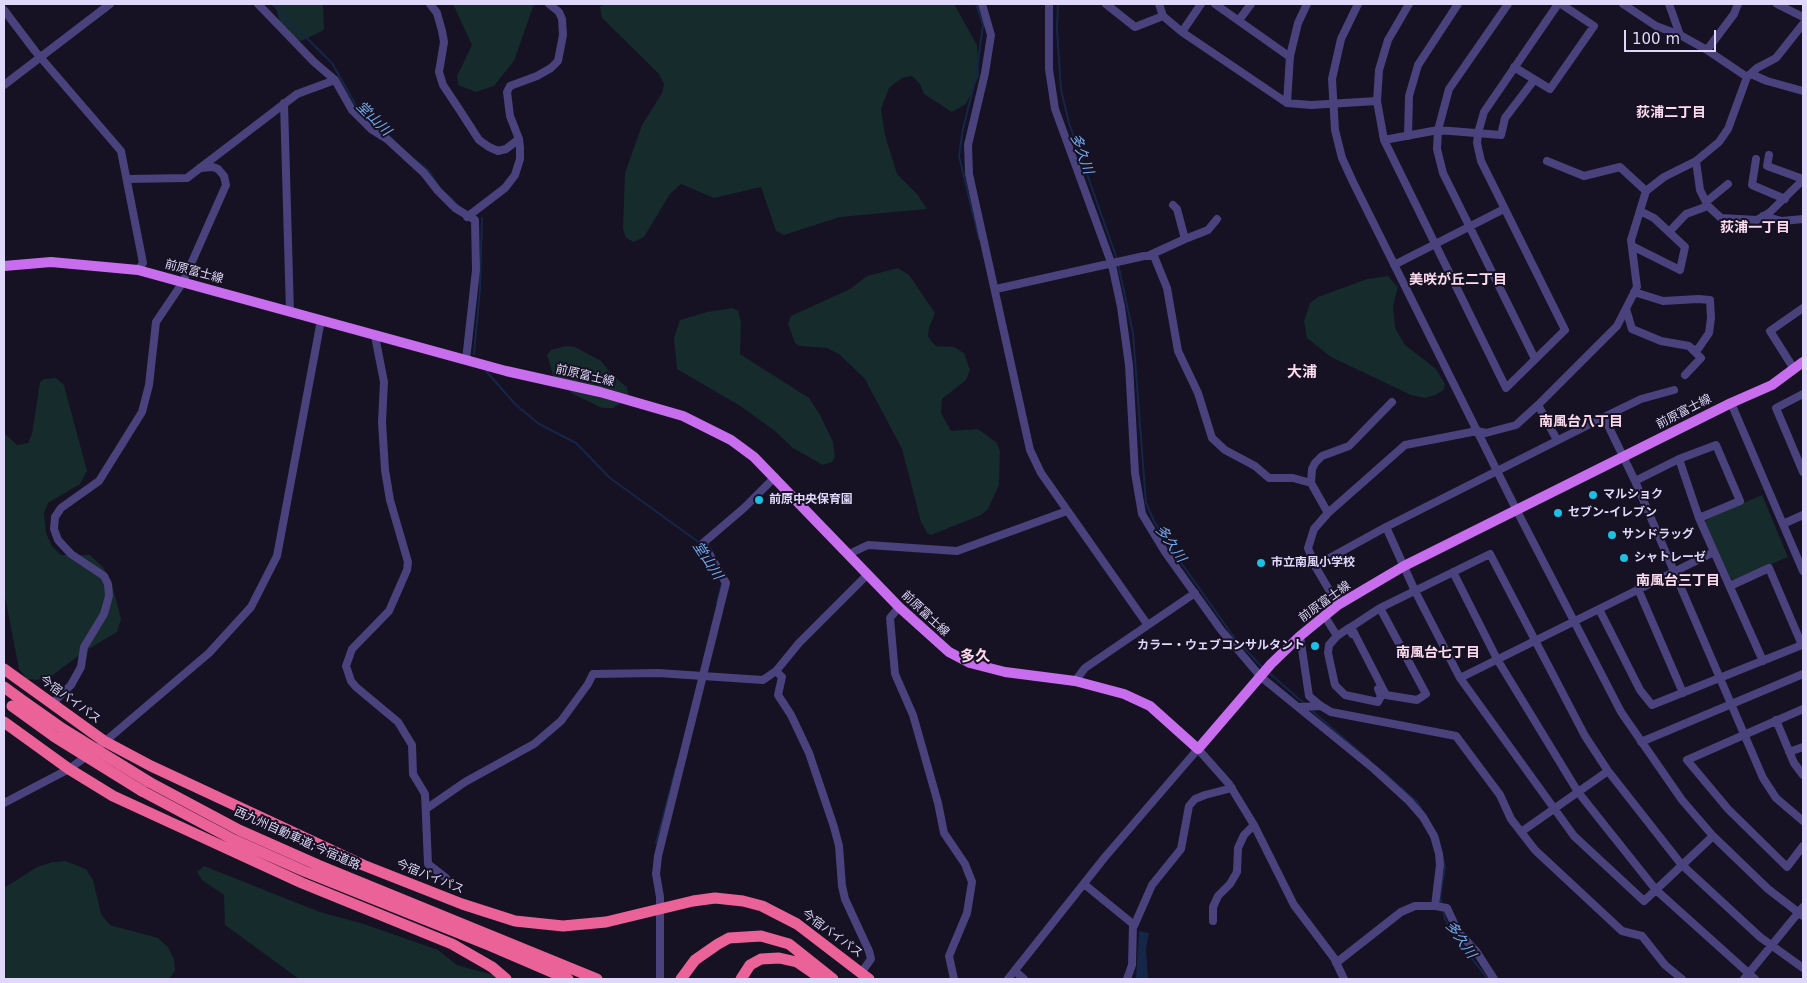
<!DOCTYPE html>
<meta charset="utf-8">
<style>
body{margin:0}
#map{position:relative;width:1807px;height:983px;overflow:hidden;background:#161123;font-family:"DejaVu Sans",sans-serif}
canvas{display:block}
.frame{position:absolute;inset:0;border:5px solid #dfd8fa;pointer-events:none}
.scale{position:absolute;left:1624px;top:30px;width:92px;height:22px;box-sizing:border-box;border:2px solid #dfd8fa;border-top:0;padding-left:6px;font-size:15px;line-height:18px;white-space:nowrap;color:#dfd8fa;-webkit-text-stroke:4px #161123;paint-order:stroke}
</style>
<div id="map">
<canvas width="1807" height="983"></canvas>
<div class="frame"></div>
<div class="scale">100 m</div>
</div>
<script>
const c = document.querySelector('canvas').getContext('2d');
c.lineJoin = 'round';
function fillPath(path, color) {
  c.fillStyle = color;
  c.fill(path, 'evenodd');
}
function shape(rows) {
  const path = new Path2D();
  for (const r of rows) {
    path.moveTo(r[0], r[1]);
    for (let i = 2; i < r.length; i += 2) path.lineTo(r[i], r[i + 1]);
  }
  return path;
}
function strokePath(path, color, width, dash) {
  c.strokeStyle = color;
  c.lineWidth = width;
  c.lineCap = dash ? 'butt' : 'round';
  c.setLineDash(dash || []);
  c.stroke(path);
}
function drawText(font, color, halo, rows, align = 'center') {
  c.font = font + ' "DejaVu Sans","Noto Sans JP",sans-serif';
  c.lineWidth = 4;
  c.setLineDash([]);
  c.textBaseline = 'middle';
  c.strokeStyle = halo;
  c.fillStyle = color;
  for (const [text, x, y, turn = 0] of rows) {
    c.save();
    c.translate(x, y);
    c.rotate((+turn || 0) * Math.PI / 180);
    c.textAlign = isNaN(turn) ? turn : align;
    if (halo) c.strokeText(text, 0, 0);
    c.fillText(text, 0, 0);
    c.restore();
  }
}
const green = shape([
 [275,4,323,4,324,30,301,41,283,35],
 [453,4,534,4,514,61,494,86,476,92,458,85,457,76,472,45],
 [604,4,954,4,977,45,979,76,966,104,952,112,924,94,920,84,912,76,902,78,889,88,881,109,885,135,897,174,917,194,927,209,840,217,784,235,776,231,761,187,714,198,681,184,670,194,644,237,634,242,626,238,623,229,625,173,642,125,662,93,664,84,659,74,602,18,600,7],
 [898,268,909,275,935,313,929,328,928,336,931,341,936,346,954,347,964,353,970,370,966,380,942,399,941,413,951,431,978,429,997,443,1000,451,999,485,988,509,981,515,931,535,927,533,921,522,902,449,865,379,839,354,827,348,800,346,795,343,788,324,791,316,850,289,867,276],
 [1388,276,1398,287,1393,306,1395,328,1405,345,1436,369,1445,384,1444,390,1435,395,1425,398,1411,395,1331,357,1307,338,1304,321,1310,303,1318,297,1367,279],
 [733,308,738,311,741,322,740,354,809,398,820,415,833,442,835,457,832,462,823,465,793,448,776,432,742,407,677,369,674,338,680,320,707,312],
 [566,346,575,347,601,361,612,375,627,387,629,398,613,408,602,408,573,394,561,384,553,375,547,355,551,350],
 [56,378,64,385,87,471,80,484,48,503,44,513,46,533,52,546,61,555,90,555,103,567,112,584,121,619,117,632,82,653,53,675,37,680,27,679,19,669,4,592,4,433,17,445,28,443,32,434,40,382,44,379],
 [1762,495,1788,557,1733,580,1731,579,1705,523,1706,519],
 [65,861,86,869,93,880,101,914,110,925,158,938,168,947,174,959,175,971,169,979,4,979,4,888,37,867,53,862],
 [204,866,320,912,364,924,438,950,457,965,507,979,299,979,225,925,224,895,202,880,197,872]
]);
const water = shape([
 [1139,931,1149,933,1146,949,1148,979,1136,979]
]);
const stream = shape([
 [272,4,332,63,358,109,395,142],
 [976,4,983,25,976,76,963,129,959,156,979,239],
 [1058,4,1057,29,1061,90,1069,123,1117,259],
 [415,160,428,170,440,188,460,207],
 [1118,264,1133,333,1146,503,1154,521,1177,557,1233,636,1262,667],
 [474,354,480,289,482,218],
 [486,371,515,404,539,424,576,443,610,478,697,541,722,583,717,603],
 [1268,672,1306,705],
 [1311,710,1370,761],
 [1383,772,1417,802,1438,836,1445,868,1440,897,1442,904],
 [656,843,676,768],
 [1443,909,1445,919,1455,937,1488,979]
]);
const minor = shape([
 [258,4,314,62,335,80,352,110,371,129,387,139,424,173,438,191,455,208,475,220,476,270,466,360],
 [430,4,437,13,442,31,444,42,439,72,443,85,459,109,479,140,489,147,498,151,506,149,519,139],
 [982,4,991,35,985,73,968,145,969,174,1030,450,1041,473,1147,624],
 [1049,4,1049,69,1055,109,1112,265,1121,307,1129,365,1135,473,1142,514,1165,552,1221,630,1261,677,1374,769,1409,801,1423,817,1434,836,1439,854,1440,865,1435,906],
 [1106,4,1135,27,1163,16],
 [1159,4,1163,16,1182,32,1287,103,1311,105,1377,101],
 [1215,4,1290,57],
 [1358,4,1341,39,1332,79,1335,130,1342,158,1353,182,1516,509,1621,712,1682,800,1713,836,1768,889,1803,916],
 [1409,4,1388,40,1379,70,1377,101,1384,140,1506,388,1565,330,1481,161,1477,143,1478,133,1484,112,1558,4],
 [1508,4,1449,89,1438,130,1437,149,1443,173,1535,359],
 [1623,4,1656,26,1680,35],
 [1669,4,1680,35,1707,50,1747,77],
 [1777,4,1803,17],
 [4,10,35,51,121,151,143,263,138,270],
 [1239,20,1251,4],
 [1182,32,1201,4],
 [1707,50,1734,14,1738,4],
 [1514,67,1550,89,1594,26,1561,4],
 [1751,74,1767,81,1803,91],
 [4,85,110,4],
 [284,103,290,312],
 [1287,103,1290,56,1298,23,1307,4],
 [1408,136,1409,96,1418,65,1458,4],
 [1384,140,1438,130,1501,135,1505,118,1534,80],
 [1769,155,1767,166,1803,179],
 [1756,159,1752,185,1785,199],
 [1547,161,1584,176,1620,167,1646,191],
 [1696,161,1700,190,1708,206,1721,218,1757,220,1769,213,1803,180],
 [127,179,187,178,297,94,335,80],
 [1706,202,1728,184],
 [1763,216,1782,221,1803,219],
 [467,217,505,188,515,175,520,159,520,148,519,139,510,116,507,92,510,86,537,76,551,68,558,61,563,35,562,19,559,12,549,4],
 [1669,232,1686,214,1708,206],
 [1185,239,1208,230,1217,219],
 [1632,246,1680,270,1685,247,1654,218,1640,211],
 [1150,255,1185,239,1177,209,1173,205],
 [1394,265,1504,209],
 [996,289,1144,256,1154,256,1167,288,1178,351,1198,393,1212,438,1225,450,1255,466,1269,478,1293,478,1311,483],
 [1634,292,1663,301,1698,299,1710,300,1711,318,1709,333,1698,349,1693,350],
 [1626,309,1632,329,1661,341,1689,346,1701,358,1685,375],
 [375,336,384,382,382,422,385,470,390,500,408,562,407,570,389,611,352,649,346,666,351,681,356,687,398,722,412,745,413,774,425,794,428,864,446,878],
 [1794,369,1770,331,1803,308],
 [1803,394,1776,408,1803,472],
 [1731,403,1803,571],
 [1538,405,1557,440],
 [1604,417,1635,481,1763,778,1776,798,1803,821],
 [1679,459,1699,518,1763,661],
 [1635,481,1679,459,1716,445,1740,501,1699,518],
 [1328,513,1311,483,1312,469,1315,463,1322,456,1349,446,1392,402],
 [1783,524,1803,515],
 [1386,527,1415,591,1460,678,1574,836,1644,901,1713,836],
 [849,554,868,545,957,551,1067,511],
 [1315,566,1386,527,1604,417,1641,399,1674,390],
 [1453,572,1497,659,1578,792,1656,890,1755,979],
 [1638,589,1683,693],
 [1338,605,1315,566,1308,548,1314,529,1328,513,1405,445,1477,431,1486,433,1516,425,1538,405,1617,326,1637,287,1631,240,1646,191,1664,177,1696,161,1719,142,1728,129,1747,77,1757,68,1776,58,1803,24],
 [899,607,890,618,895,674,913,715,938,803,944,833,965,864,972,882,967,913,949,956,954,979],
 [1380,608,1426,694,1417,700,1386,695,1351,627,1380,608,1490,554,1585,736,1608,771,1681,864,1760,937,1803,968],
 [1599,609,1640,690,1652,705,1802,645,1769,568,1730,586],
 [1324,615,1337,636,1329,645,1328,653,1335,685,1345,695,1378,702,1381,696,1378,689],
 [1300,636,1309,696,1321,706,1331,712,1456,736,1500,795,1511,819,1535,850,1622,931,1642,936,1665,965,1682,979],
 [1337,636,1349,628,1352,634],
 [776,671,782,677,778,695,791,715,809,753,834,827,839,846,842,886,845,899,869,951,871,959,861,973],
 [1460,678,1714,552],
 [1075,681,1085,668,1195,593],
 [52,704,71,685,81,667,84,647,104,614,109,596,108,584,104,576,71,554,58,540,54,529,55,517,61,508,99,481,142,412,149,385,156,322,183,282,226,185,224,176,218,169,213,167,200,168],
 [1300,707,1321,706],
 [1803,709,1687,760,1728,809,1787,867,1803,846],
 [1776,720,1794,763,1803,775],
 [1641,742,1803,674],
 [1789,752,1803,747],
 [4,803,69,769,95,750,209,653,251,607,277,556,321,320],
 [426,809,465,782,534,744,561,721,588,684,593,674,658,673,763,680,776,671,799,643,867,575],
 [1521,832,1608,771],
 [1084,884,1133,924,1132,965,1127,979],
 [1213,921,1213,907,1218,896,1230,884,1237,872,1238,848,1244,835,1254,825],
 [1134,926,1152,885,1181,849,1189,806,1195,799,1205,795,1232,788],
 [1336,963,1401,912,1415,906,1435,906,1447,908,1458,932,1476,951,1494,979],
 [1015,971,1024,979],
 [660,979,660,897,656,874,658,856,726,583,703,543,744,508,775,477],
 [1008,979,1105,857,1198,749,1229,784,1254,825,1294,905,1334,958,1344,979],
 [1744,979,1803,907]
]);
const major = shape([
 [4,266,51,262,138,270,506,371,600,392,683,416,731,440,754,457,899,607,949,652,970,663,1005,672,1075,681,1124,694,1150,706,1198,749,1271,664,1300,636,1338,605,1404,566,1731,403,1772,385,1803,362]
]);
const highway = shape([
 [4,669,104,741,151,766,363,865,462,904,515,921,563,926,606,922,693,901,715,898,743,901,762,906,797,924,869,979],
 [4,687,19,698],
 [4,722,69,769,113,796,302,883,452,944,492,967,506,979],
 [149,782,239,830,318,865,597,979],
 [142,791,234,840,304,871,491,946,568,979],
 [681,979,695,960,718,944,729,938,761,936,789,944,833,979],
 [741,979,750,965,761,959,779,958,797,962,822,979]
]);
const highwayBridge = shape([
 [19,698,63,729,149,782],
 [12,706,55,737,142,791]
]);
const markers = [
 [1593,495,5,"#1dbfe2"],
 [759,500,5,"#1dbfe2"],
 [1558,513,5,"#1dbfe2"],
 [1612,535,5,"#1dbfe2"],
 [1624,558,5,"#1dbfe2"],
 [1261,563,5,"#1dbfe2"],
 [1315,646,5,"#1dbfe2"]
];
const streetNames = [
 ["前原富士線",194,272,15],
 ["前原富士線",585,376,13],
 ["前原富士線",1684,412,-27],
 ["前原富士線",1325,602,-36],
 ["前原富士線",925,614,43],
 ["今宿バイパス",70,700,36],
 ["西九州自動車道;今宿道路",297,839,24],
 ["今宿バイパス",430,877,22],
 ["今宿バイパス",832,934,36]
];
const poiNames = [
 ["マルショク",1603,495],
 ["前原中央保育園",769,500],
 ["セブン-イレブン",1568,513],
 ["サンドラッグ",1622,535],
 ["シャトレーゼ",1634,558],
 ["市立南風小学校",1271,563],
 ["カラー・ウェブコンサルタント",1305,646,"right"]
];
const neighbourhoodNames = [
 ["荻浦二丁目",1671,113],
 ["荻浦一丁目",1755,228],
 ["美咲が丘二丁目",1458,280],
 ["南風台八丁目",1581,422],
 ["南風台三丁目",1678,581],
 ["南風台七丁目",1438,653]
];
const waterNames = [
 ["堂山川",373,119,45],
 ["多久川",1081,154,70],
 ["多久川",1170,544,55],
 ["堂山川",707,561,57],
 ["多久川",1460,940,55]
];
const quarterNames = [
 ["大浦",1302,373],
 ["多久",975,657]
];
fillPath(green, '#152b2c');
fillPath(water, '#162648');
strokePath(stream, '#162648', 2);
strokePath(minor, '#49427c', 8);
strokePath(major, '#c76ded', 10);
strokePath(highway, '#eb6299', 11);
strokePath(highwayBridge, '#eb6299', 11);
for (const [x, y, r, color] of markers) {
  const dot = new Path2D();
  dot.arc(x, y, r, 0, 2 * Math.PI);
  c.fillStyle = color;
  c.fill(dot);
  strokePath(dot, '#161123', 2);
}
drawText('12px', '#dfd8fa', '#161123', streetNames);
drawText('bold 12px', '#dfd8fa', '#161123', poiNames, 'left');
drawText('bold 14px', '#fadaec', '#161123', neighbourhoodNames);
drawText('italic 14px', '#73abed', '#161123', waterNames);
drawText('bold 15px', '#fadaec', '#161123', quarterNames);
</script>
